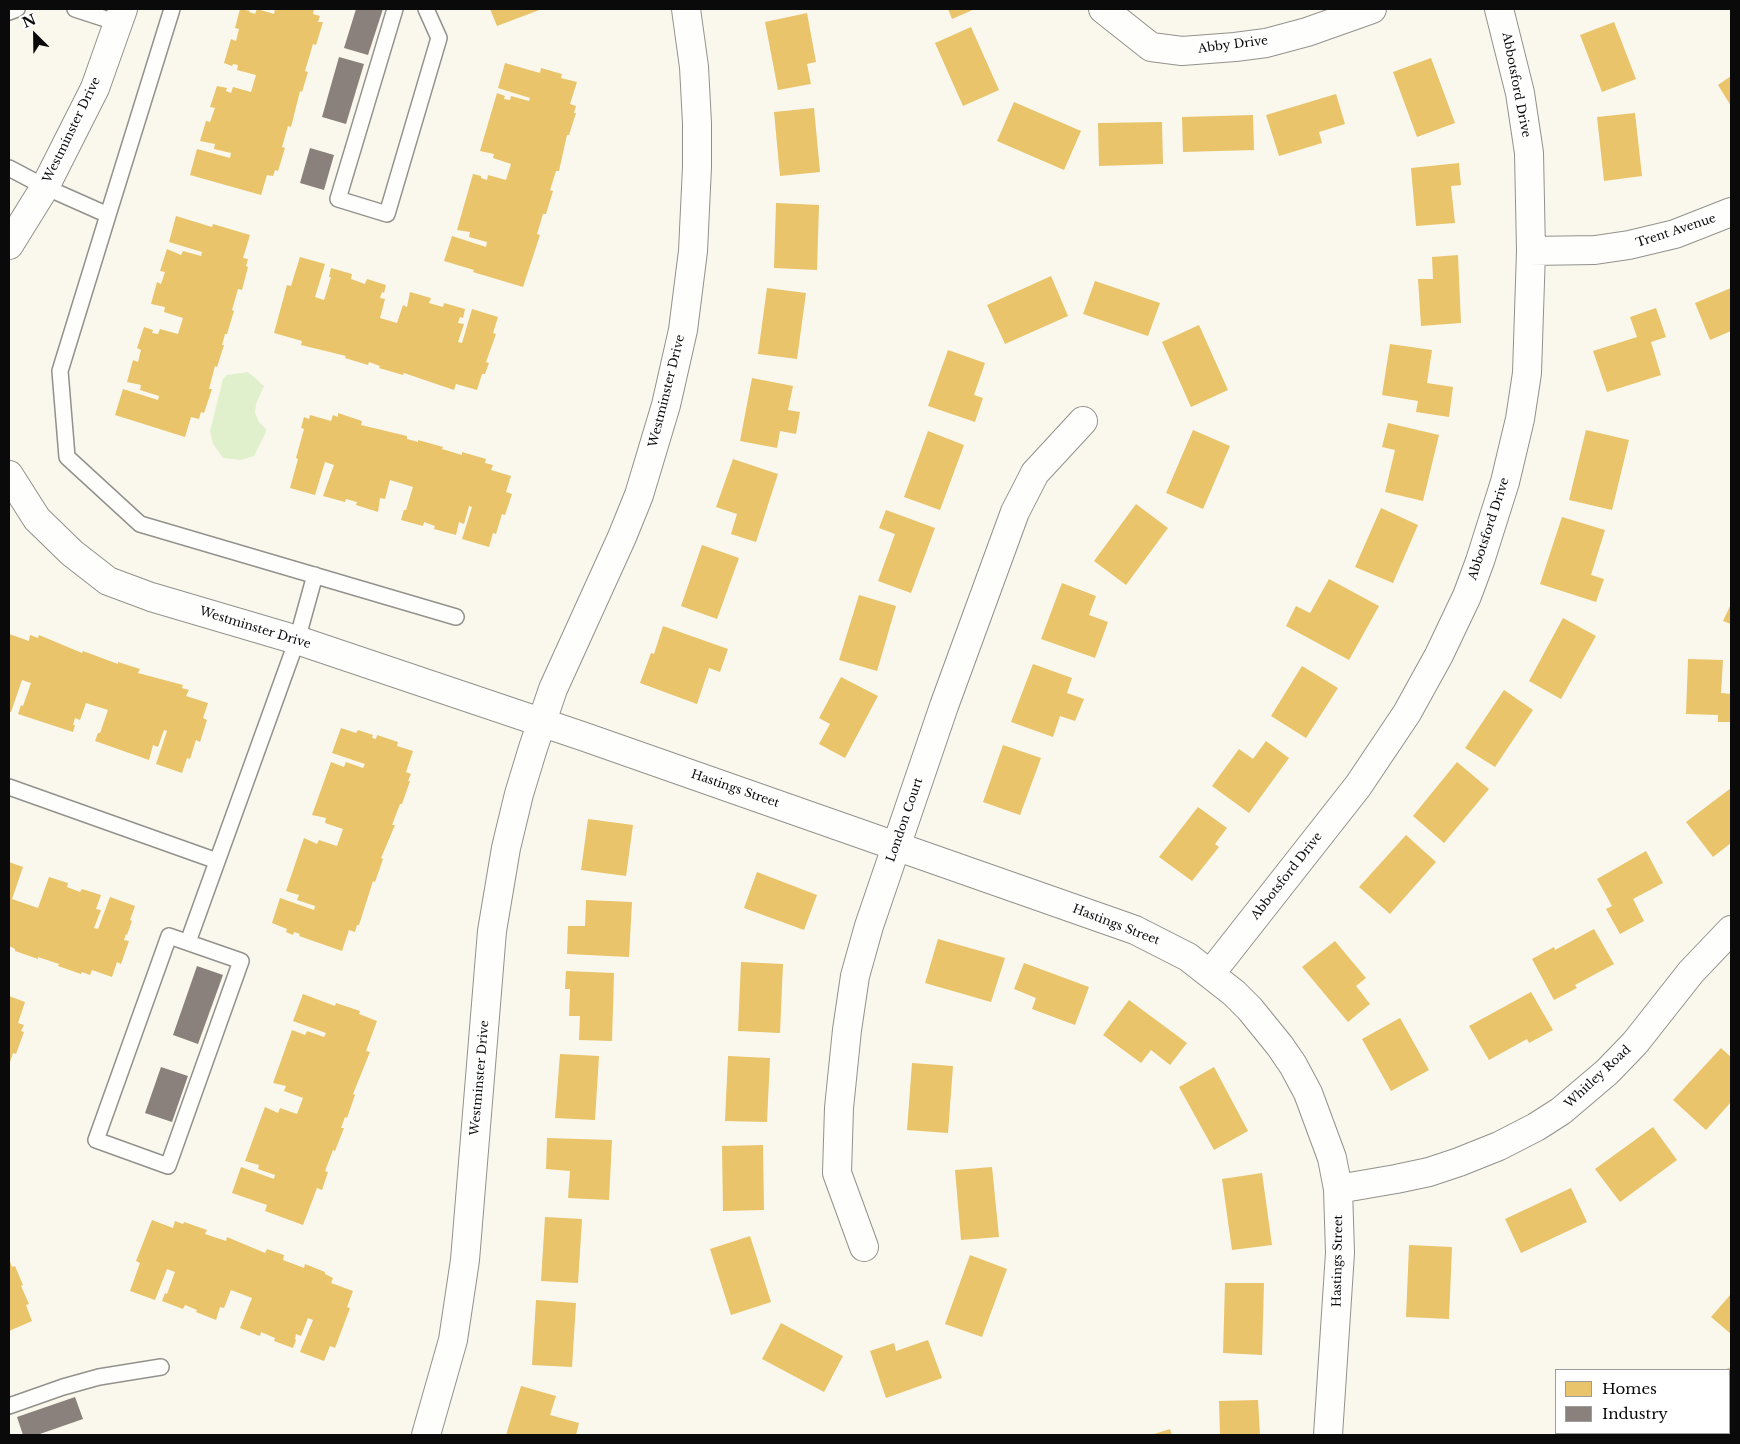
<!DOCTYPE html>
<style>
body{margin:0}
#map{position:relative;width:1740px;height:1444px;overflow:hidden;background:#faf8ed;font-family:"Libre Baskerville",serif}
canvas{display:block}
.frame{position:absolute;inset:0;border:10px solid #0a0a0a;pointer-events:none}
.legend{position:absolute;left:1555px;top:1369px;width:175px;height:65px;box-sizing:border-box;background:#fff;border:1px solid #9d9d9d;margin:0;padding:6px 9px;list-style:none;font-size:15px;color:#0a0a0a}
.legend li{display:flex;align-items:center;gap:10px;height:25px}
.legend b{width:25px;border:1px solid #9d9d9d}
.north{position:absolute;left:10px;top:10px;width:50px;height:50px;-webkit-text-stroke:4px #fff;paint-order:stroke;rotate:337deg;font-size:14px;font-weight:700;line-height:20px;text-align:center;color:#0a0a0a}
.north::after{content:'';display:block;margin:auto;width:18px;height:22px;background:#0a0a0a;clip-path:polygon(50% 0,100% 100%,50% 72%,0 100%)}
</style>
<div id="map">
<canvas width="1740" height="1444"></canvas>
<div class="frame"></div>
<ul class="legend">
<li><b style="height:14px;background:#e9c46a"></b>Homes</li>
<li><b style="height:14px;background:#8a817c"></b>Industry</li>
</ul>
<div class="north">N</div>
</div>
<script>
const c = document.querySelector('canvas').getContext('2d');
c.lineJoin = 'round';
function fillPath(path, color) {
  c.fillStyle = color;
  c.fill(path, 'evenodd');
}
function shape(rows) {
  const path = new Path2D();
  for (const r of rows) {
    path.moveTo(r[0], r[1]);
    for (let i = 2; i < r.length; i += 2) path.lineTo(r[i], r[i + 1]);
  }
  return path;
}
function strokePath(path, color, width, dash) {
  c.strokeStyle = color;
  c.lineWidth = width;
  c.lineCap = dash ? 'butt' : 'round';
  c.setLineDash(dash || []);
  c.stroke(path);
}
function drawText(font, color, halo, rows, align = 'center') {
  c.font = font + ' "Libre Baskerville",serif';
  c.lineWidth = 5;
  c.setLineDash([]);
  c.textBaseline = 'middle';
  c.strokeStyle = halo;
  c.fillStyle = color;
  for (const [text, x, y, turn = 0] of rows) {
    c.save();
    c.translate(x, y);
    c.rotate((+turn || 0) * Math.PI / 180);
    c.textAlign = isNaN(turn) ? turn : align;
    if (halo) c.strokeText(text, 0, 0);
    c.fillText(text, 0, 0);
    c.restore();
  }
}
const green = shape([
 [248,372,264,386,256,404,255,413,259,422,266,429,266,432,254,456,241,460,223,458,213,444,210,431,223,379,227,375]
]);
const homes = shape([
 [240,9,250,11,249,12,255,14,257,9,274,14,275,9,314,9,313,14,320,16,318,22,323,22,316,45,313,44,305,71,308,72,302,92,300,91,291,127,288,126,282,147,285,148,278,171,275,170,273,176,267,175,261,195,190,175,197,149,230,158,231,153,214,149,215,144,200,141,206,121,210,122,215,108,210,107,217,86,227,88,226,91,231,93,233,87,251,92,256,75,237,70,238,65,233,64,232,66,224,63,231,39,236,41,239,29,235,28],
 [490,9,542,9,497,26],
 [948,9,975,9,952,19],
 [807,13,816,62,807,64,811,84,778,90,765,22],
 [1614,22,1636,79,1602,92,1580,35],
 [971,27,999,90,963,106,935,43],
 [1431,58,1455,123,1417,137,1393,72],
 [505,63,540,73,541,68,562,74,561,78,577,82,570,104,576,106,574,113,576,113,569,135,567,135,559,171,556,171,550,190,553,191,546,214,543,214,537,234,540,235,523,287,473,272,474,270,444,261,452,236,486,247,487,242,469,237,470,232,457,230,473,174,481,176,481,178,487,180,488,175,506,180,511,164,493,158,494,154,480,151,497,93,505,96,504,99,510,100,511,96,529,101,530,98,498,88],
 [1731,76,1731,106,1718,85],
 [1336,94,1345,124,1319,132,1322,143,1279,156,1266,115],
 [1014,102,1081,131,1064,170,997,141],
 [814,108,820,172,780,176,774,112],
 [1635,113,1642,176,1604,181,1597,117],
 [1253,115,1254,150,1183,152,1182,117],
 [1162,122,1163,164,1099,166,1098,123],
 [1459,163,1461,185,1451,186,1455,223,1416,226,1411,168],
 [776,203,819,205,817,270,774,268],
 [176,216,212,227,213,224,250,235,243,258,248,259,246,266,248,267,242,290,238,289,232,310,234,311,227,334,225,334,222,345,224,345,217,367,215,366,209,389,212,389,204,413,201,412,199,419,191,417,185,437,115,415,123,389,158,400,159,396,140,390,141,385,127,382,133,360,138,362,141,350,137,348,144,327,153,330,152,333,158,334,160,329,178,334,183,318,164,312,165,307,151,304,157,282,161,284,165,272,160,271,167,249,181,255,183,251,201,256,202,252,169,242],
 [1458,255,1461,323,1421,326,1418,279,1433,279,1432,257],
 [300,257,325,264,315,297,324,300,331,277,329,277,331,268,352,274,351,279,365,284,367,279,386,285,384,293,382,292,380,298,385,299,380,318,397,323,403,305,407,307,410,292,431,298,429,303,443,307,444,303,465,309,463,318,460,317,458,323,464,324,458,342,462,343,472,309,498,317,493,333,496,334,486,362,489,363,485,374,482,374,477,390,456,384,454,390,404,373,403,375,379,368,380,366,369,362,368,365,345,358,346,356,301,345,302,341,274,333,287,285,291,286],
 [1051,276,1068,316,1005,344,987,305],
 [1095,281,1160,303,1148,336,1083,314],
 [767,288,806,293,797,359,758,354],
 [1731,288,1731,331,1710,340,1695,303],
 [1656,308,1666,337,1651,342,1661,375,1607,392,1593,351,1637,337,1630,317],
 [1199,325,1228,390,1191,407,1162,342],
 [1390,344,1432,350,1427,383,1453,387,1449,417,1416,412,1418,401,1382,395],
 [948,350,985,363,974,395,983,398,975,422,928,406],
 [752,378,793,386,788,410,800,412,796,434,780,431,777,448,740,441],
 [338,413,362,421,361,425,407,436,407,439,418,442,418,440,443,447,442,449,462,455,462,452,486,459,485,463,493,465,491,470,511,476,506,492,512,494,505,515,502,514,496,534,493,533,489,547,462,539,472,507,469,506,464,524,459,522,456,535,434,529,435,526,424,522,423,526,401,520,404,510,406,510,413,487,390,480,385,499,380,498,378,512,356,505,357,502,346,499,345,502,323,496,334,465,325,462,315,495,290,488,298,459,296,458,304,429,301,428,304,417,309,419,310,415,331,421,333,415,338,417],
 [1388,423,1439,435,1423,501,1385,492,1395,450,1382,447],
 [1193,430,1230,446,1203,509,1166,493],
 [1586,430,1629,440,1612,510,1569,500],
 [928,431,964,445,940,510,904,497],
 [733,459,778,474,756,542,731,534,737,514,716,507],
 [1136,504,1168,528,1126,585,1094,561],
 [1381,508,1418,525,1393,583,1355,567],
 [886,510,935,528,911,593,878,581,895,534,879,528],
 [1562,517,1605,530,1591,575,1604,579,1596,602,1540,584],
 [702,545,739,558,717,619,681,606],
 [1329,579,1379,606,1349,660,1286,626,1296,606,1310,613],
 [1062,583,1096,596,1089,615,1108,622,1095,658,1041,639],
 [859,595,896,606,877,671,839,660],
 [1731,604,1731,624,1723,621],
 [1563,618,1596,636,1561,699,1529,681],
 [663,626,728,649,720,672,709,668,697,704,640,683,651,653,654,654],
 [9,634,29,641,30,635,38,638,39,635,82,653,83,651,118,664,118,662,140,669,138,673,183,685,182,688,189,690,186,696,208,703,203,718,207,720,200,742,196,740,190,759,187,758,182,773,156,764,167,731,164,730,158,747,153,745,149,760,95,741,98,733,100,733,108,710,86,703,80,720,75,718,73,725,75,725,73,732,18,714,21,705,23,706,31,683,22,680,11,712,9,712],
 [1688,659,1723,660,1721,693,1731,694,1731,722,1718,722,1718,715,1686,714],
 [1033,664,1072,678,1067,693,1084,699,1075,721,1060,716,1053,737,1011,722],
 [1302,666,1338,688,1306,738,1271,716],
 [841,677,878,696,845,758,819,744,830,724,819,718],
 [1504,690,1533,710,1495,767,1465,748],
 [341,728,356,733,358,730,373,735,372,738,376,739,377,735,398,742,397,746,413,751,406,772,411,774,408,781,410,781,402,804,400,804,392,825,395,825,381,858,383,859,375,882,373,881,359,925,357,925,355,932,349,930,342,951,299,936,300,934,294,932,293,935,286,932,287,929,272,923,280,898,314,910,315,906,297,900,299,895,286,891,304,838,317,844,319,840,337,846,343,829,325,823,326,818,312,815,331,762,344,767,346,762,363,768,365,764,332,753],
 [1266,741,1289,758,1249,813,1212,786,1239,749,1253,759],
 [1003,745,1041,758,1020,815,983,802],
 [1457,762,1489,789,1444,843,1413,816],
 [1731,788,1731,843,1713,857,1686,822],
 [1198,807,1227,828,1215,844,1219,847,1192,881,1159,857],
 [588,819,633,825,626,876,581,870],
 [1406,835,1436,862,1390,914,1359,887],
 [1646,851,1663,883,1633,899,1644,921,1620,934,1606,909,1612,906,1597,879],
 [9,862,23,867,12,899,38,908,49,877,68,883,67,887,80,892,82,889,101,895,96,909,101,910,94,928,98,929,110,897,135,906,130,920,132,921,127,935,126,934,124,940,129,941,121,964,117,962,112,977,92,970,90,975,82,972,81,974,58,966,59,964,38,957,38,959,15,951,15,949,9,946],
 [757,872,817,895,804,930,744,908],
 [586,900,632,902,629,957,567,954,568,926,585,926],
 [1594,929,1614,964,1575,985,1577,988,1554,1000,1532,959,1554,947,1555,950],
 [938,939,1005,958,991,1002,925,983],
 [1335,941,1366,978,1356,986,1370,1004,1348,1022,1302,967],
 [741,962,783,964,780,1033,738,1031],
 [1024,963,1089,987,1075,1025,1032,1009,1036,998,1014,989],
 [566,971,614,973,612,1041,579,1040,580,1016,569,1016,570,989,565,989],
 [1531,992,1553,1030,1529,1043,1527,1039,1489,1060,1469,1026],
 [303,994,335,1006,336,1003,360,1011,359,1014,377,1021,366,1051,370,1052,353,1094,355,1095,347,1118,345,1117,341,1128,344,1128,335,1151,333,1150,325,1171,328,1172,322,1190,317,1188,303,1225,265,1211,267,1205,232,1193,241,1167,274,1179,275,1175,258,1169,259,1165,245,1161,265,1107,278,1113,280,1108,297,1114,303,1098,284,1091,286,1086,273,1083,292,1030,305,1035,307,1031,324,1037,326,1033,293,1021],
 [9,996,25,1002,18,1023,24,1025,21,1031,24,1032,16,1054,13,1053,9,1065],
 [1129,1000,1187,1043,1170,1065,1151,1050,1141,1063,1103,1035],
 [1400,1018,1429,1070,1391,1091,1362,1039],
 [1721,1048,1731,1057,1731,1102,1706,1130,1673,1100],
 [560,1054,599,1056,595,1120,555,1118],
 [728,1056,770,1058,767,1122,725,1121],
 [912,1063,953,1066,948,1133,907,1130],
 [1214,1067,1248,1131,1214,1150,1179,1087],
 [1653,1127,1677,1160,1620,1202,1595,1169],
 [547,1138,612,1140,609,1200,568,1198,570,1171,546,1169],
 [763,1145,764,1210,723,1211,722,1146],
 [992,1167,999,1237,961,1240,955,1170],
 [1262,1173,1272,1245,1232,1250,1222,1179],
 [1571,1188,1587,1222,1521,1253,1505,1219],
 [545,1217,582,1219,578,1283,541,1281],
 [152,1220,173,1228,175,1221,183,1224,184,1222,207,1230,205,1234,226,1241,227,1237,265,1253,267,1249,284,1255,283,1260,304,1268,305,1264,325,1272,325,1274,333,1278,331,1283,353,1291,347,1307,350,1308,335,1348,330,1346,324,1361,300,1352,313,1320,308,1318,301,1336,296,1334,295,1339,296,1340,293,1348,274,1341,275,1338,261,1332,260,1336,240,1328,252,1298,231,1290,224,1308,220,1307,216,1320,196,1312,197,1310,185,1305,183,1309,162,1301,165,1293,167,1294,175,1272,167,1269,155,1300,130,1291,140,1263,136,1261],
 [750,1236,771,1302,731,1315,710,1249],
 [1409,1245,1452,1247,1449,1319,1406,1317],
 [970,1255,1007,1269,982,1337,945,1324],
 [9,1259,12,1267,15,1266,23,1285,21,1286,29,1304,26,1305,32,1321,9,1331],
 [1225,1283,1264,1283,1262,1355,1223,1353],
 [1731,1294,1731,1334,1711,1317],
 [536,1300,576,1303,572,1367,532,1365],
 [781,1323,843,1356,824,1392,762,1359],
 [928,1340,942,1378,886,1398,870,1351,894,1343,896,1351],
 [1731,1367,1731,1435,1724,1435,1723,1433,1729,1433,1729,1370,1724,1370],
 [521,1386,556,1396,550,1415,579,1423,576,1435,506,1435],
 [1258,1400,1260,1435,1220,1435,1219,1401],
 [1170,1429,1172,1435,1151,1435]
]);
const industry = shape([
 [356,9,383,9,368,55,344,48],
 [339,57,364,64,346,124,322,117],
 [310,148,334,155,324,190,300,183],
 [197,966,223,975,198,1044,173,1035],
 [161,1067,188,1076,172,1122,145,1113],
 [75,1397,83,1419,37,1435,23,1435,17,1417]
]);
const service = shape([
 [75,9,118,23],
 [395,9,338,199,387,214,439,38,426,9],
 [9,12,17,9],
 [9,168,45,187,108,215,172,9],
 [108,215,60,371,67,457,140,524,456,617],
 [9,787,217,861],
 [169,936,241,961,168,1166,96,1140,169,936],
 [188,942,297,640,315,575],
 [9,1406,63,1387,99,1377,161,1367]
]);
const minor = shape([
 [1103,9,1151,47,1182,51,1235,47,1266,43,1307,32,1372,9],
 [9,245,45,187,95,88,123,9],
 [1531,251,1595,250,1629,245,1675,234,1731,212],
 [9,475,37,519,72,553,108,581,151,597,297,640,582,736,1135,930,1188,957,1234,993,1250,1009,1280,1046,1293,1065,1308,1093,1332,1158,1338,1189,1340,1253,1328,1435],
 [1211,973,1358,786,1407,713,1439,655,1467,596,1480,561,1505,482,1520,419,1527,373,1531,251,1529,153,1520,93,1499,9],
 [1338,1189,1396,1179,1429,1172,1459,1162,1499,1146,1536,1127,1561,1111,1607,1072,1635,1043,1691,972,1731,930],
 [864,1247,837,1173,839,1108,847,1030,855,976,869,926,944,706,1015,512,1035,473,1083,421],
 [426,1435,453,1340,465,1260,492,931,506,848,519,794,533,748,553,689,622,537,639,495,666,405,683,330,693,251,697,167,697,123,694,67,686,9]
]);
const streetNames = [
 ["Abby Drive",1233,45,-7],
 ["Abbotsford Drive",1516,85,79],
 ["Westminster Drive",72,130,-64],
 ["Trent Avenue",1676,231,-18],
 ["Westminster Drive",667,391,-76],
 ["Abbotsford Drive",1489,529,-72],
 ["Westminster Drive",255,628,17],
 ["Hastings Street",735,789,19],
 ["London Court",905,820,-71],
 ["Abbotsford Drive",1287,876,-52],
 ["Hastings Street",1116,925,21],
 ["Whitley Road",1598,1077,-43],
 ["Westminster Drive",480,1078,-85],
 ["Hastings Street",1338,1261,-89]
];
fillPath(green, '#e0f0cc');
fillPath(homes, '#e9c46a');
fillPath(industry, '#8a817c');
strokePath(service, '#92918c', 18);
strokePath(minor, '#92918c', 30);
strokePath(service, '#fefefc', 15);
strokePath(minor, '#fefefc', 28);
drawText('12px', '#0a0a0a', '#fff', streetNames);
</script>
